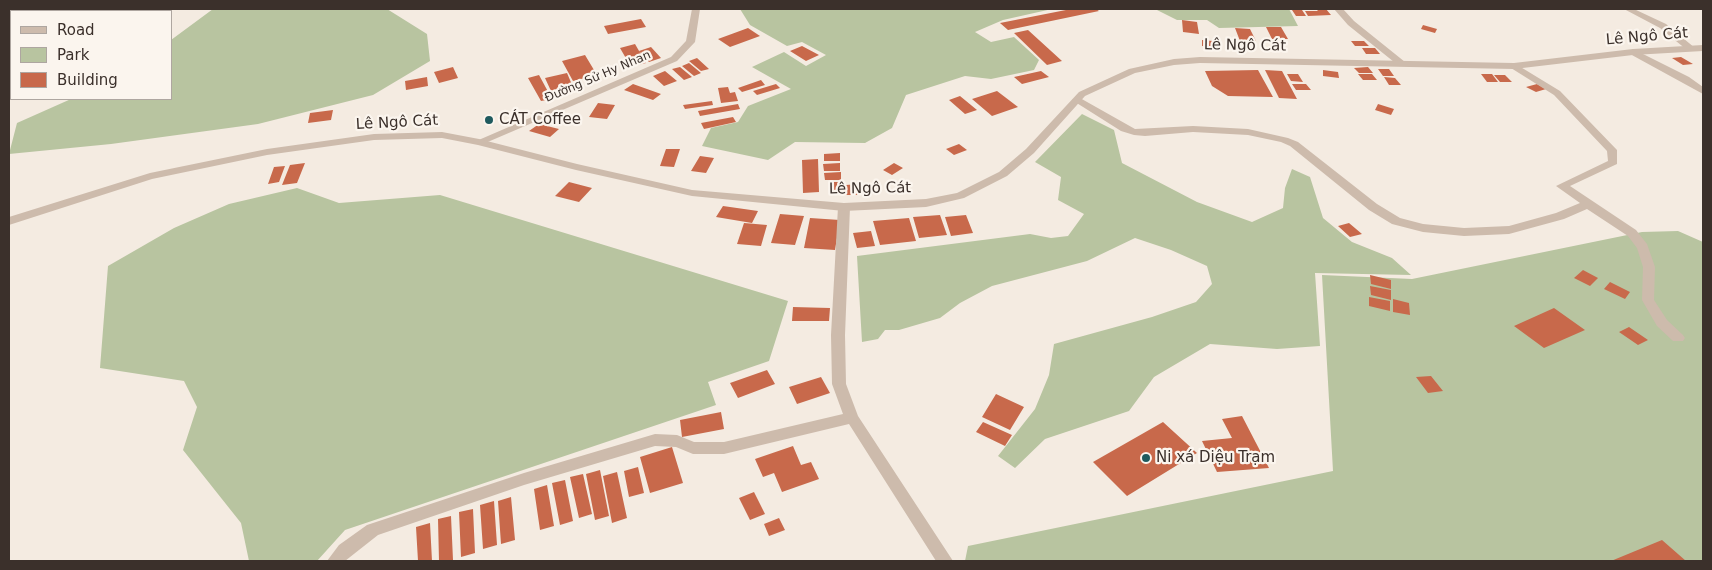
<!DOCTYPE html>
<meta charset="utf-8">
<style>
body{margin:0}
#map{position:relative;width:1712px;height:570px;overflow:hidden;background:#f4ebe1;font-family:"DejaVu Sans",sans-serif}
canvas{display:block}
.frame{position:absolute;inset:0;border:10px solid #3b302b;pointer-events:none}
.legend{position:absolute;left:10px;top:10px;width:162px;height:90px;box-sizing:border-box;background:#fbf5ee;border:1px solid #aea6a0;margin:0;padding:6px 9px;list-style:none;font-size:15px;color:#3b302b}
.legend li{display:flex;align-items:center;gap:10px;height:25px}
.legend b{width:25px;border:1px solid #aea6a0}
</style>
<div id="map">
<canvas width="1712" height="570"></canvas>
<div class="frame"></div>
<ul class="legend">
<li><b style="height:6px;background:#cdbbac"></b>Road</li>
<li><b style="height:14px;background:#b8c4a0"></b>Park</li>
<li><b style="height:14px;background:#c8694b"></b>Building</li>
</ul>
</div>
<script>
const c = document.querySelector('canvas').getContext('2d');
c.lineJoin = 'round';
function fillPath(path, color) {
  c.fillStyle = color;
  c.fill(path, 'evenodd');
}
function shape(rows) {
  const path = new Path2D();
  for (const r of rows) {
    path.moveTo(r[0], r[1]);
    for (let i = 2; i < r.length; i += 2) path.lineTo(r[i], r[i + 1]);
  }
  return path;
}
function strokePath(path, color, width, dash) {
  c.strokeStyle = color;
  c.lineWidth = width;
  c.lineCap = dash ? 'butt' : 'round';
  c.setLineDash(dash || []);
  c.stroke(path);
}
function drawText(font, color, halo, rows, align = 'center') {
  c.font = font + ' "DejaVu Sans",sans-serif';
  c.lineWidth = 4.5;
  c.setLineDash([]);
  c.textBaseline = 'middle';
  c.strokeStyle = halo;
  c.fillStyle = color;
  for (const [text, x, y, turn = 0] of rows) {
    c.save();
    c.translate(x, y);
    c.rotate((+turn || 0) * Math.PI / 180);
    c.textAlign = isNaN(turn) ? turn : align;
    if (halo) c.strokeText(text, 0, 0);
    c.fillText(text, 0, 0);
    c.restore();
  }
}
const green = shape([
 [213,9,387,9,427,34,430,61,373,95,258,124,111,144,9,154,17,123,71,99,171,99,171,40],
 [740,9,1052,9,1003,20,975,32,991,42,1014,37,1039,60,1034,70,991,79,965,76,906,95,892,128,865,143,795,142,768,160,702,146,711,128,738,122,748,106,791,89,752,67,784,52,806,66,826,55,802,42,787,46,750,25],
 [1155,9,1289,9,1298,26,1219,28,1207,20,1177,20],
 [1082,114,1114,130,1122,163,1197,202,1252,222,1283,208,1285,188,1292,169,1310,177,1323,218,1352,242,1392,258,1411,275,1315,273,1320,346,1277,349,1210,344,1154,377,1129,411,1045,439,1015,468,998,456,1035,409,1049,375,1054,344,1152,317,1196,302,1212,284,1207,266,1171,250,1135,238,1087,261,992,286,960,303,940,318,899,330,885,330,878,339,862,342,857,256,1030,234,1051,238,1068,236,1084,214,1058,200,1061,177,1035,162],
 [297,188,339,203,440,195,788,301,769,361,708,382,716,405,345,530,317,561,249,561,241,523,183,450,197,407,184,381,100,368,108,266,174,228,229,204],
 [1678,231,1703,242,1703,561,965,561,968,546,1333,471,1322,275,1412,279,1642,232]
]);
const building = shape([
 [1071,9,1096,9,1099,11,1008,30,1000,23],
 [1316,9,1326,9,1331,15,1308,16,1305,11,1318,11],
 [1292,10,1302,10,1306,16,1296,16],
 [641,19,646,27,608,34,604,26],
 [1182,20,1197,22,1199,34,1183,32],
 [1423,25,1437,29,1435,33,1421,29],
 [1266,27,1281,27,1288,39,1272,39],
 [748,28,760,36,730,47,718,39],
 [1235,28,1250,29,1256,41,1240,41],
 [1028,30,1062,61,1047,65,1014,33],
 [1202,40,1213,41,1213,47,1202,46],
 [1351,41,1364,41,1369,46,1355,46],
 [635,44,646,63,631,67,620,48],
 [802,46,819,55,806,61,790,51],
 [651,47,661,58,649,62,639,51],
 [1362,48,1375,48,1380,54,1366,54],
 [585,55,597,75,573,81,562,61],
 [1681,57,1693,64,1683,65,1672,58],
 [697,58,709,69,701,71,689,61],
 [689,63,701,73,694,76,682,66],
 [453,67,458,78,439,83,434,72],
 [680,67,692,77,684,80,672,69],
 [1368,67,1373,73,1359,73,1354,68],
 [1378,69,1389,69,1394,76,1383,76],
 [1258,70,1273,97,1228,96,1212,86,1205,71],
 [1265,70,1282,71,1297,99,1279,98],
 [1323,70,1338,72,1339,78,1323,76],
 [665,71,677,81,664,86,653,76],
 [1041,71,1049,77,1022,84,1014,77],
 [567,73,573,87,551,91,545,78],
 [1287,74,1298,74,1303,82,1291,81],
 [1358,74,1372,74,1377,80,1363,80],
 [1481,74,1492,74,1498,82,1487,82],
 [539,75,552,99,541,101,528,78],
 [1494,75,1505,75,1512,82,1500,82],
 [427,77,428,86,406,90,405,81],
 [1384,77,1395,78,1401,85,1389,85],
 [761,80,765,85,742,92,738,88],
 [633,84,661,94,653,100,624,90],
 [776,84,780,88,757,95,753,91],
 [1292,84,1306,84,1311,90,1296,90],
 [1537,84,1546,89,1536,92,1526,87],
 [728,87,730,93,735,92,738,101,721,103,718,88],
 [997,91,1018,107,992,116,972,99],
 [960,96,977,110,965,114,949,100],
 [712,101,713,105,685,109,683,105],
 [598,103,615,105,607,119,589,117],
 [738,104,740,109,700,116,698,111],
 [1378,104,1394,109,1391,115,1375,110],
 [333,110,331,120,308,123,310,113],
 [733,117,736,122,704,129,701,123],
 [539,124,559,129,550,137,529,131],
 [959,144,967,150,954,155,946,149],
 [666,149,680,149,674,167,660,166],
 [840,153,840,161,824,161,824,154],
 [700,156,714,158,706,173,691,171],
 [818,159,819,192,803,193,802,160],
 [305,163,297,183,282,185,290,165],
 [840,163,840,171,824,171,823,164],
 [894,163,903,168,892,175,883,170],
 [285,166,279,182,268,184,274,167],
 [841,172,841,180,825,180,824,173],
 [569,182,592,188,579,202,555,196],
 [831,182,844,182,844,192,831,192],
 [877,182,882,189,867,193,861,186],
 [859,184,859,195,846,195,846,185],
 [723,206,758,211,752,223,716,217],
 [780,214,804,216,795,245,771,243],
 [940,215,947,235,919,238,913,217],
 [966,215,973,233,951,236,945,217],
 [810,218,840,220,835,250,804,248],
 [909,218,916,241,880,245,873,221],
 [744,223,767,225,761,246,737,244],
 [1349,223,1362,234,1350,237,1338,226],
 [871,231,875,246,857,248,853,233],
 [1583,270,1598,278,1590,286,1574,278],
 [1370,275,1391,280,1391,289,1371,284],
 [1610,282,1630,292,1625,299,1604,289],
 [1370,286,1391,290,1391,300,1371,295],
 [1369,297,1390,301,1390,311,1369,306],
 [1393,299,1409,303,1410,315,1393,312],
 [793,307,830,308,829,321,792,321],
 [1554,308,1585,330,1544,348,1514,326],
 [1629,327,1648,340,1638,345,1619,332],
 [767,370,775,384,738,398,730,383],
 [1431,376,1443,391,1428,393,1416,377],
 [821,377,830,393,797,404,789,387],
 [996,394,1024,407,1010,430,982,417],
 [721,412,724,429,682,437,680,420],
 [1242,416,1269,468,1217,472,1202,441,1232,438,1222,419],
 [983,422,1012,435,1005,446,976,432],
 [1163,422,1197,453,1127,496,1093,462],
 [793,446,801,465,811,462,819,479,782,492,774,473,763,477,755,459],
 [672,447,683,483,650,493,640,457],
 [638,467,644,493,629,497,624,471],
 [600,470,609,516,595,520,586,474],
 [617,472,627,518,612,523,603,476],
 [583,474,592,514,579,518,570,477],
 [565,480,573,521,560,525,552,483],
 [547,485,554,526,540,530,534,489],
 [754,492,765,514,750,520,739,498],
 [511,497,515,540,501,544,498,501],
 [494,501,497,545,483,549,480,505],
 [473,509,475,553,461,557,459,512],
 [451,516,453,560,439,561,438,519],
 [779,518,785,530,769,536,764,524],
 [430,523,432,561,418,561,416,527],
 [1662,540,1686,561,1611,561]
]);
const minor = shape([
 [692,9,700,9,695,42,677,61,483,144,475,144,474,142,671,57,686,41,692,9],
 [1334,9,1343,9,1354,21,1405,62,1405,66,1399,66,1348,25,1334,9],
 [1624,9,1634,9,1666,24,1695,48,1693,50,1687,50,1660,28,1624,9],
 [1633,49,1689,77,1703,87,1703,94,1630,54,1628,52,1633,49],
 [1514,63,1560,91,1617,150,1617,164,1570,186,1636,230,1647,244,1655,267,1654,300,1667,320,1683,335,1685,338,1683,341,1673,341,1657,326,1642,300,1643,267,1637,248,1628,236,1587,209,1564,219,1509,234,1464,236,1423,232,1392,224,1369,210,1290,146,1281,142,1248,135,1193,132,1145,136,1134,135,1121,131,1072,100,1077,97,1080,98,1135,129,1193,126,1248,129,1288,138,1298,142,1377,204,1400,218,1423,224,1464,228,1509,226,1556,213,1580,203,1556,186,1608,161,1607,151,1554,95,1511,68,1511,64,1514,63],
 [844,203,850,207,845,335,846,384,858,416,953,561,936,561,849,424,724,454,693,454,676,447,655,446,524,485,378,535,345,561,327,561,339,545,367,525,524,473,655,434,677,435,694,442,724,442,843,414,832,384,831,335,838,207,844,203]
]);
const tertiary = shape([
 [1703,45,1703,51,1633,55,1514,69,1200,63,1174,65,1135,73,1085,96,1034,153,1007,176,964,198,926,207,844,211,692,196,576,170,478,145,442,138,374,140,267,155,152,179,9,225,9,217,150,173,267,149,374,134,442,132,479,139,577,164,692,190,844,203,926,199,957,193,999,172,1026,149,1079,92,1129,69,1174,59,1200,57,1514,63,1633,49,1703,45]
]);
const markers = [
 [489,120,5,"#1f5a5e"],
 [1146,458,5,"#1f5a5e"]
];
const farStreetnames = [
 ["Đường Sử Hy Nhan",598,77,-23]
];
const streetNames = [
 ["Lê Ngô Cát",1647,37,-5],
 ["Lê Ngô Cát",1245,46,1],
 ["Lê Ngô Cát",397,123,-3],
 ["Lê Ngô Cát",870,189,-1]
];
const poiNames = [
 ["CÁT Coffee",499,120],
 ["Ni xá Diệu Trạm",1156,458]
];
fillPath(green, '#b8c4a0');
fillPath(building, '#c8694b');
fillPath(minor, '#cdbbac');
fillPath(tertiary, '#cdbbac');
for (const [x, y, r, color] of markers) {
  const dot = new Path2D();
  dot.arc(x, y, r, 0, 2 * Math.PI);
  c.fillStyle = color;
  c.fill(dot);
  strokePath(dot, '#fbf5ee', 2);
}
drawText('12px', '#3b302b', '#fbf5ee', farStreetnames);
drawText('15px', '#3b302b', '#fbf5ee', streetNames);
drawText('15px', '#3b302b', '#fbf5ee', poiNames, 'left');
</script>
